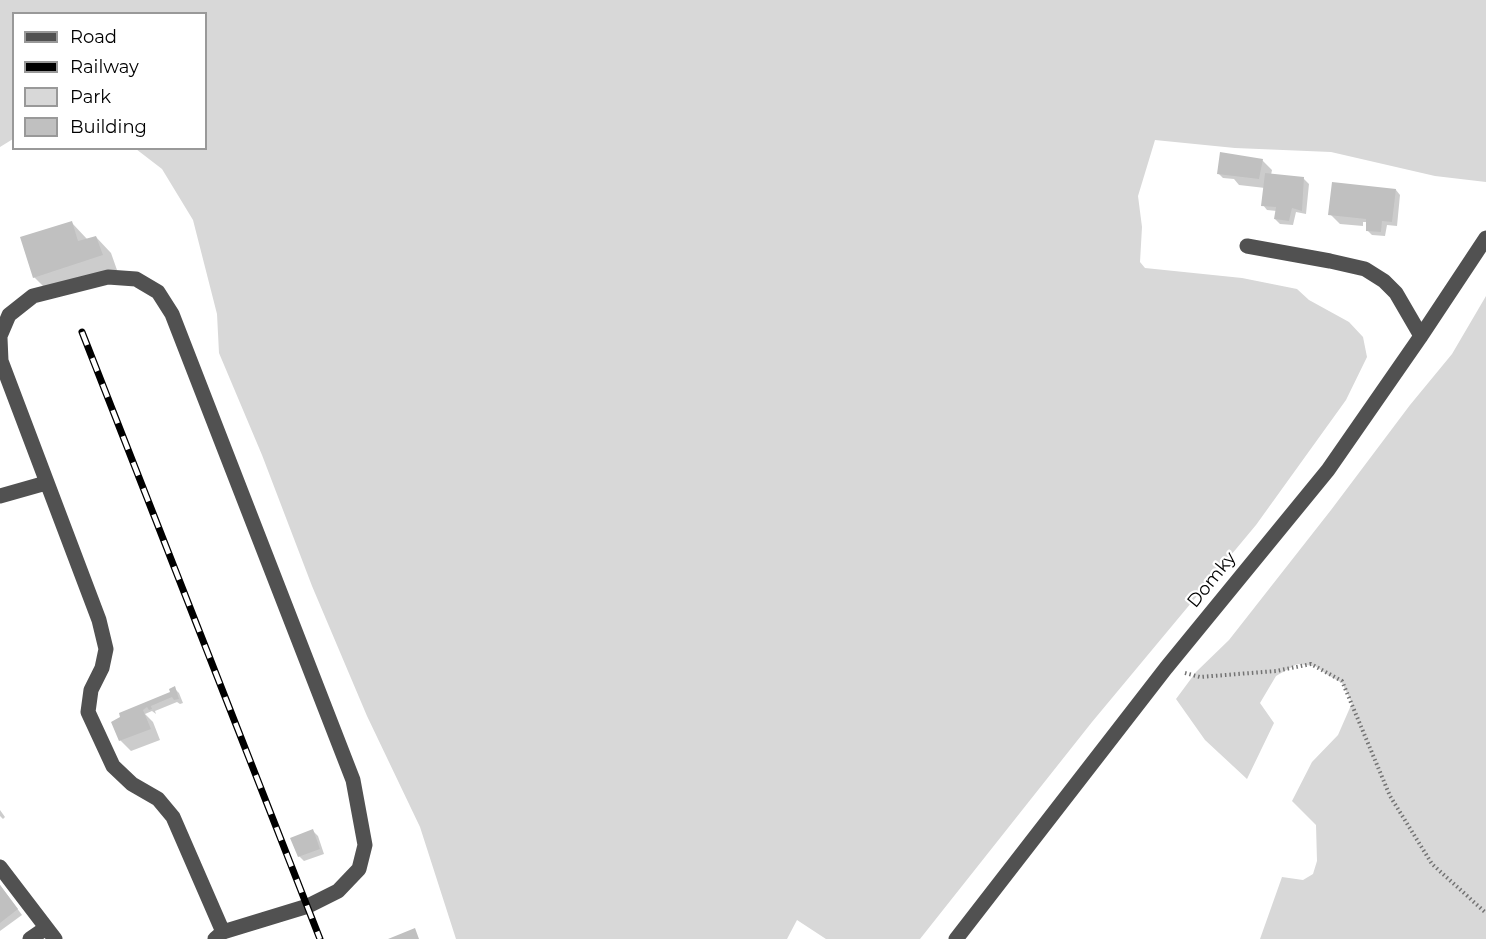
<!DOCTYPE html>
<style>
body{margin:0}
#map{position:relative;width:1486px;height:939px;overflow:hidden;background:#fff;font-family:Montserrat,sans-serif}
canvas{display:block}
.legend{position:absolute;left:12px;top:12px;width:195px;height:138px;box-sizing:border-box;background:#fff;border:2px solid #999;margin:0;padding:8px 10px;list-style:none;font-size:18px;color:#000}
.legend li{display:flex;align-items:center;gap:12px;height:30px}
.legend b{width:30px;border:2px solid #999}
</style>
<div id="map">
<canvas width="1486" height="939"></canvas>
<ul class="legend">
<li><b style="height:8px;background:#515151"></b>Road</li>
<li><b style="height:8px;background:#000"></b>Railway</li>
<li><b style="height:16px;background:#d8d8d8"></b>Park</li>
<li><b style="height:16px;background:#c0c0c0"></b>Building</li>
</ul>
</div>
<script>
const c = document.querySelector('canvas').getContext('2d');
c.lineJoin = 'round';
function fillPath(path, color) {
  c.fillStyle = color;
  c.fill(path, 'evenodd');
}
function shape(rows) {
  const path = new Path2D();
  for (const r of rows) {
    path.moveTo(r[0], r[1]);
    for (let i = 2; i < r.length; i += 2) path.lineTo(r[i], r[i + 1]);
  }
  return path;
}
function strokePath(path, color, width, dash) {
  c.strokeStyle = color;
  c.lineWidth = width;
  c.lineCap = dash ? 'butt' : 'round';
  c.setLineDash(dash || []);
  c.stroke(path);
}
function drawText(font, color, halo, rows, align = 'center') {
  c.font = font + ' Montserrat,sans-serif';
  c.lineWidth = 4.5;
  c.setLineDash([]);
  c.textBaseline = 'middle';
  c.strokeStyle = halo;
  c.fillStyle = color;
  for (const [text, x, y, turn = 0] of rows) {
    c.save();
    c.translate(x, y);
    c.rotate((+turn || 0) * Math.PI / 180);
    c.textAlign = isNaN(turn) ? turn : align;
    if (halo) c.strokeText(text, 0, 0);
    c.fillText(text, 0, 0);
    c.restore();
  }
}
const green = shape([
 [0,0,1486,0,1486,182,1435,176,1331,152,1235,148,1155,140,1138,196,1142,227,1140,262,1145,268,1242,278,1297,289,1309,300,1349,322,1363,337,1367,357,1346,400,1256,525,1092,722,920,939,826,939,797,920,787,939,456,939,420,827,367,716,312,586,262,455,219,353,217,314,193,220,162,169,136,149,206,148,206,14,14,14,13,139,0,147],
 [1486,296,1486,939,1260,939,1282,877,1303,880,1313,874,1317,861,1316,825,1292,801,1312,762,1338,735,1352,703,1342,683,1328,675,1315,666,1297,664,1276,676,1260,703,1274,723,1247,779,1205,740,1176,699,1196,672,1229,640,1331,510,1410,405,1452,354]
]);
const shadow = shape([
 [1262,160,1272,170,1271,175,1304,179,1309,184,1306,214,1296,212,1293,225,1280,224,1275,219,1277,211,1267,210,1263,205,1265,188,1239,185,1234,179,1223,178,1218,173],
 [1396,190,1400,195,1397,226,1387,225,1385,236,1372,235,1367,230,1368,222,1363,222,1363,226,1340,224,1330,214],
 [72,223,87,239,96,237,111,253,117,270,50,293,34,277],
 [174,688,179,693,183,703,180,704,177,702,155,711,156,714,152,711,145,714,153,722,160,740,131,751,120,740,113,723,173,692],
 [0,810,5,817,3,819,0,816],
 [313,831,318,836,324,854,304,861,299,856],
 [0,885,22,915,0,931]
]);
const building = shape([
 [1220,152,1263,159,1259,179,1217,174],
 [1265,173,1304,177,1302,211,1292,208,1289,221,1274,219,1276,207,1261,206],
 [1332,182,1396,189,1392,222,1382,221,1381,232,1366,231,1366,219,1328,215],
 [72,221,78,241,96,236,103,255,33,278,20,237],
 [175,686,179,699,174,700,172,697,151,706,152,709,149,710,147,707,143,710,151,729,119,741,111,722,120,717,119,713,170,692,169,689],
 [313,829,320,849,298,857,290,838],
 [0,885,18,909,0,923],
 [415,928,419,939,388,939]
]);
const path = shape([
 [1185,673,1200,677,1276,671,1311,664,1342,681,1390,796,1432,864,1486,913]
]);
const minor = shape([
 [1247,246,1330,261,1365,269,1384,281,1396,293,1421,336],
 [0,336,9,315,33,296,108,277,136,279,158,292,172,314,353,780,365,845,359,869,338,891,308,906,223,932,215,939],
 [0,338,1,361,99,620,106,649,102,668,91,690,88,712,113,766,132,784,158,799,173,817,223,932],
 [0,496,46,483],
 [0,867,55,939],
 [30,939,46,928],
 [956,939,1166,668,1328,470,1421,336,1486,238]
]);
const rail = shape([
 [82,332,320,939]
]);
const streetNames = [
 ["Domky",1212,580,-51]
];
fillPath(green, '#d8d8d8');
fillPath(shadow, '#0003');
fillPath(building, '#c0c0c0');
strokePath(path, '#737373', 4, [1.5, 3]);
strokePath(minor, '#515151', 15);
strokePath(rail, '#000', 7);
strokePath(rail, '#fff', 4.5, [14]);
drawText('18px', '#000', '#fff', streetNames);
</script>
